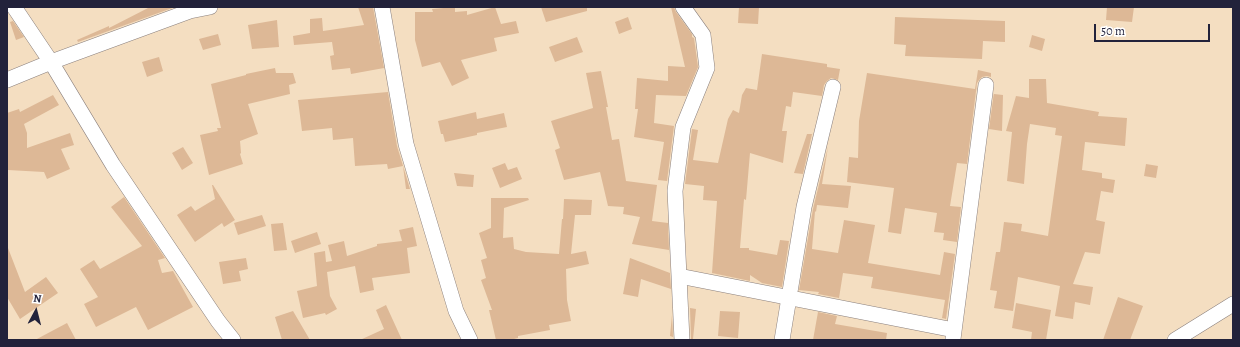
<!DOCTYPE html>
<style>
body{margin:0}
#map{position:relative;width:1240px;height:347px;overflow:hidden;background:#f4dec1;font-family:Alegreya,serif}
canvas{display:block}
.frame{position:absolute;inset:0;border:8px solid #22223b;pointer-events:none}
.north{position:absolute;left:16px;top:291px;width:40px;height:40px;-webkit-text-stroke:3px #fff;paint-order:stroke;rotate:7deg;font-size:11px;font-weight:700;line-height:16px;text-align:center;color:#22223b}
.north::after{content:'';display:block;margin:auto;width:14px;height:18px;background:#22223b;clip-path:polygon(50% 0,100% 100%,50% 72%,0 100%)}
.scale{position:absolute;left:1094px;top:24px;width:116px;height:18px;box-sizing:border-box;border:2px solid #22223b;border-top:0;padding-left:5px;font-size:12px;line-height:14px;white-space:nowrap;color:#22223b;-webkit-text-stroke:3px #fff;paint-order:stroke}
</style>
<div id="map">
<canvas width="1240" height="347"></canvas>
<div class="frame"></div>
<div class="north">N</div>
<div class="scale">50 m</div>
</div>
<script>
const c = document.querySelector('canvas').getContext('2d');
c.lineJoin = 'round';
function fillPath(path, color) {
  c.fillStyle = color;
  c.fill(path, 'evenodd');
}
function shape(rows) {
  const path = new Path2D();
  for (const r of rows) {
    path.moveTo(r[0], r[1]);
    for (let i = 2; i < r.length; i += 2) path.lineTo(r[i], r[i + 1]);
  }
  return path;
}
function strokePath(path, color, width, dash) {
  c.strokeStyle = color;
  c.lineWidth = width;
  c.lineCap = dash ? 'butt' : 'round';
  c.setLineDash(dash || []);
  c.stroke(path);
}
const building = shape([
 [150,7,175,7,78,42,77,40,109,26,109,28],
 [358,7,373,7,384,68,351,74,350,68,332,70,330,56,334,55,332,42,294,45,293,36,310,33,310,19,322,18,323,31,364,25],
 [455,7,455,12,467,11,467,15,495,7,501,24,516,21,519,33,494,38,497,51,461,60,469,78,452,86,440,62,422,67,415,40,415,12,433,12,432,9],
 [541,7,587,7,587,11,546,22],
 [671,7,674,7,676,12,692,34,692,37,694,38,698,67,686,96,656,95,654,123,674,126,667,181,658,180,664,142,634,137,638,109,635,109,637,78,668,81,668,66,685,67],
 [739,7,759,7,758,24,738,23],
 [1107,7,1134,7,1132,22,1106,20],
 [628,17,632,29,619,34,615,22],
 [895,17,1005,21,1005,42,983,41,982,59,905,56,906,45,894,44],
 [277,20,279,47,252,49,248,25],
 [13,21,24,37,16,40,10,22],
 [218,34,221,45,203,50,199,39],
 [1032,35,1045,39,1042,51,1029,47],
 [577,37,583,52,555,62,549,47],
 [762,54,827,64,827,67,840,69,838,80,831,78,827,81,824,85,822,96,793,92,791,107,786,106,782,131,787,131,783,163,750,153,746,200,744,199,740,248,749,248,749,250,777,255,780,240,789,241,782,287,762,283,750,275,750,281,712,273,717,201,703,200,704,186,685,184,692,129,698,130,693,160,718,163,728,119,733,110,739,113,742,95,746,88,757,90],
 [159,57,163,71,147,77,142,62],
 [275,68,276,73,293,73,296,83,289,85,290,94,248,104,258,134,240,141,241,153,240,154,243,164,209,175,200,135,218,131,217,128,221,128,211,84,246,75,246,74],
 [978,70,991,73,991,77,987,76,982,77,979,80,977,83,967,164,957,163,950,206,961,207,957,242,943,240,944,233,934,232,937,213,905,208,901,234,888,232,894,188,847,182,849,157,858,158,859,121,867,73,975,89],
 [601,71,608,107,606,107,612,140,619,139,626,181,657,185,652,221,668,223,669,250,632,244,640,217,623,214,624,207,608,206,600,172,564,180,555,150,560,148,551,121,593,108,586,73],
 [1029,79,1046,79,1047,103,1099,112,1098,116,1127,118,1125,146,1085,142,1082,170,1102,173,1102,178,1115,180,1113,193,1101,191,1096,220,1105,222,1100,254,1085,252,1073,284,1093,287,1090,305,1075,302,1073,319,1055,316,1060,286,1018,277,1013,311,994,308,997,291,990,290,996,252,1000,252,1004,222,1022,224,1021,231,1048,236,1062,136,1055,135,1056,128,1030,124,1027,144,1024,184,1007,181,1012,132,1006,131,1016,96,1029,98],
 [388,92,397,146,410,189,406,189,403,166,388,169,387,164,355,166,353,138,333,140,332,128,302,131,298,100],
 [994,92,994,94,1003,95,1002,131,989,129],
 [53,95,59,105,24,124,27,133,27,148,70,133,74,145,61,149,70,169,47,179,44,172,8,170,7,113,19,109,20,112],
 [476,112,477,119,504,113,507,127,477,133,477,135,445,142,443,134,441,134,438,121],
 [807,134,812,134,803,174,794,173],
 [183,147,193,163,182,170,172,153],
 [828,147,822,184,851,186,848,208,817,205,816,212,815,211,812,249,838,253,844,220,875,225,868,263,940,275,944,252,955,254,946,319,942,318,945,300,871,288,873,277,843,273,839,298,818,294,819,292,799,290,813,209],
 [505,163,508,170,517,167,522,179,500,188,492,168],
 [1146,164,1158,166,1156,178,1144,176],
 [454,173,474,175,473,187,457,186],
 [212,185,213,185,235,220,224,227,222,223,195,242,177,215,191,206,195,211,215,199],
 [124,197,165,258,158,260,162,273,173,271,193,307,148,330,136,307,96,327,84,304,98,297,80,269,94,260,100,269,142,246,111,207],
 [491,198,528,198,529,200,504,208,503,238,513,237,514,249,526,252,559,254,562,219,563,219,564,199,592,200,591,215,575,215,571,254,586,251,589,264,566,269,567,300,571,321,549,325,550,330,518,336,518,338,510,340,496,340,489,310,492,310,481,280,486,278,481,260,487,258,479,233,491,228],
 [262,215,266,226,238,235,234,223],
 [283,223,287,250,274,251,271,224],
 [413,227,417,246,407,248,410,273,372,278,374,290,360,293,355,266,327,272,330,296,337,309,326,315,325,313,303,318,297,291,317,286,314,253,325,251,326,262,332,261,328,245,344,241,347,256,377,246,377,244,402,241,399,230],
 [317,232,321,244,295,253,291,241],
 [7,248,8,248,25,292,46,277,58,293,20,319,7,297],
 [246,258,248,269,239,271,241,281,223,284,219,262],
 [630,258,670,273,671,289,641,279,638,297,623,294],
 [1118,297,1143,306,1130,340,1103,340],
 [1016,303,1051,310,1046,340,1031,340,1032,332,1012,328],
 [386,305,402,340,360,340,384,329,376,310],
 [690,308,696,309,693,339,691,339],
 [293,311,310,340,282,340,275,317],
 [720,311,740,312,738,338,718,336],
 [818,312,837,316,835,324,887,333,886,340,813,340],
 [672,315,673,337,670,336],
 [67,323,76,340,35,340]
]);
const minor = shape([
 [14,7,51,62,113,165,218,321,233,340],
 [382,7,406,144,456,311,470,340],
 [7,80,51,62,190,11,210,7],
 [679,276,954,330],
 [953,339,986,85],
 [682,340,675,191,683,127,707,68,703,35,683,7],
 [782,340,804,207,833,87],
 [1175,340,1233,304]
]);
fillPath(building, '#ddb896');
strokePath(minor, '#8b807e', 16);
strokePath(minor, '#fff', 15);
</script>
